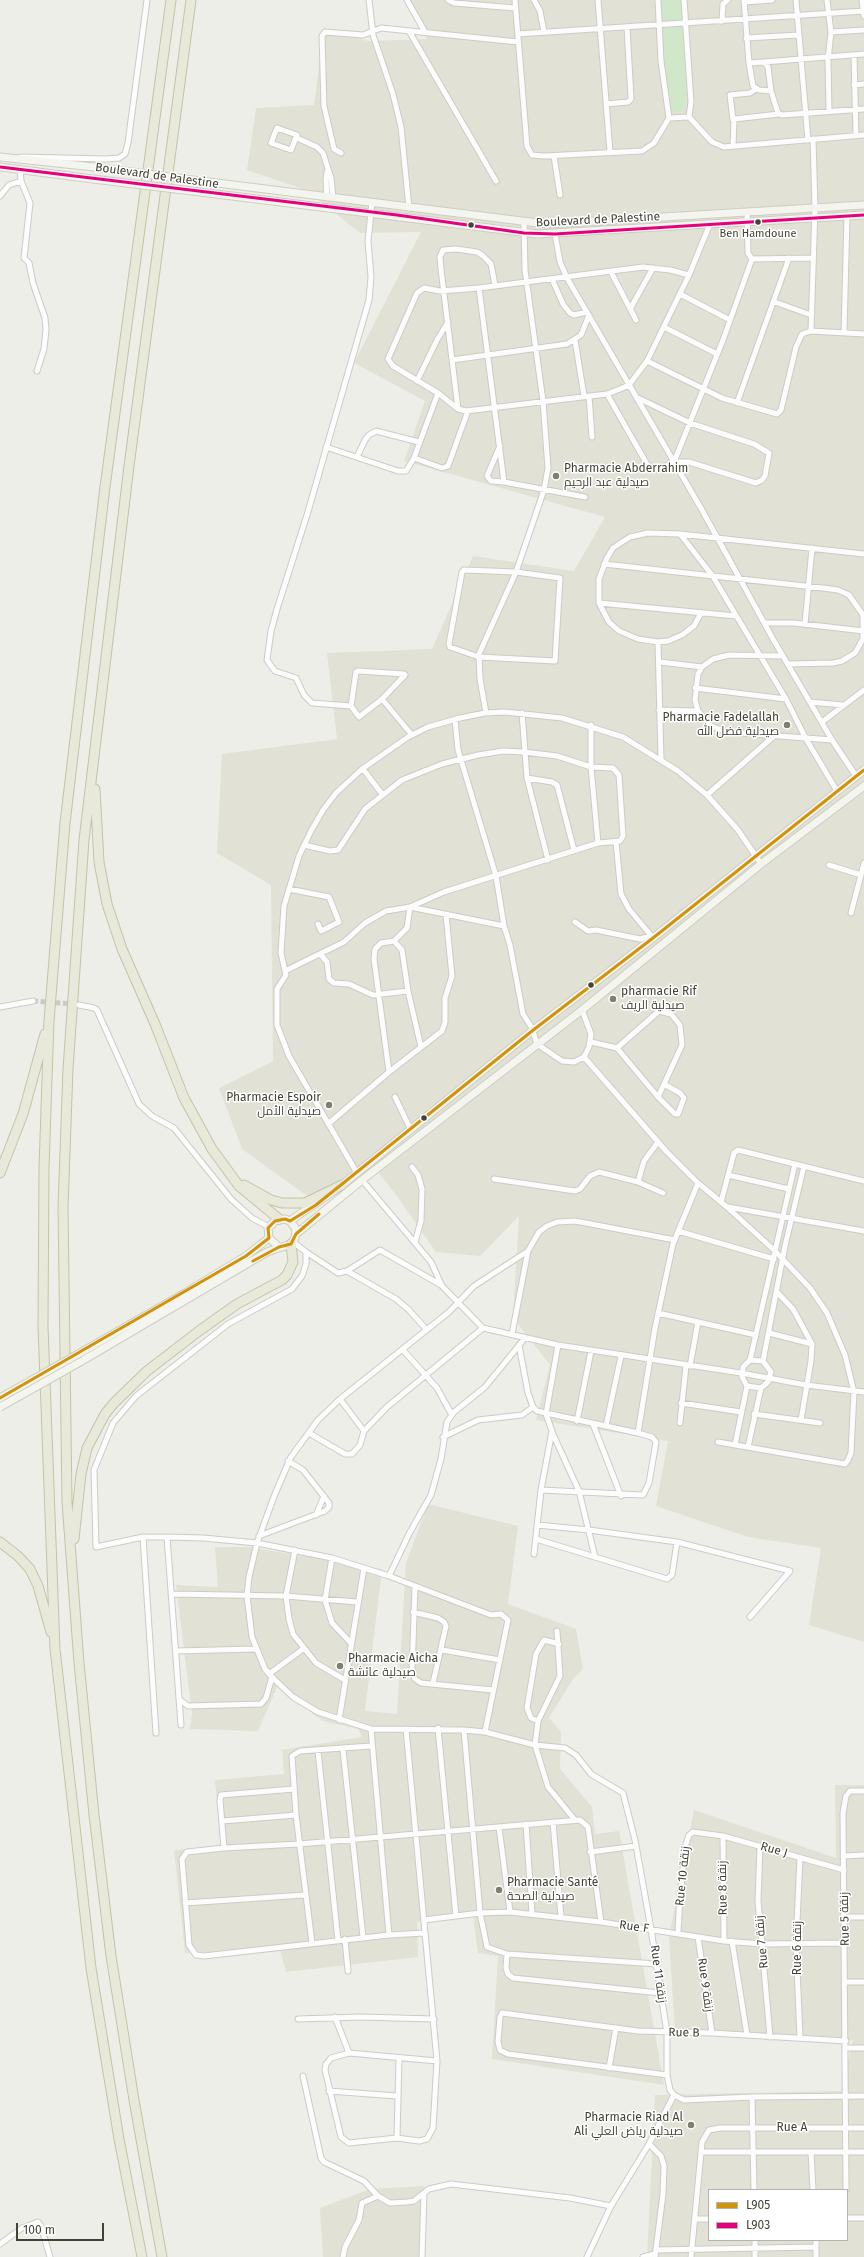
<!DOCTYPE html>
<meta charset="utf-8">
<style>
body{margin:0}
#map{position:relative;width:864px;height:2257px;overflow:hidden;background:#eeeee8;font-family:"Fira Sans",sans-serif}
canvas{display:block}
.legend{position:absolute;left:708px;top:2189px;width:140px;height:52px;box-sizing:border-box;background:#fff;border:1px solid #b4b4ae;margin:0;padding:5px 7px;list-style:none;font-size:12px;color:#434335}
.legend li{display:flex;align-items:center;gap:8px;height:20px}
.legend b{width:20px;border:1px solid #b4b4ae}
.scale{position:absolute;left:16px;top:2223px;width:88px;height:18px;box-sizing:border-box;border:2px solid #434335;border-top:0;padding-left:5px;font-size:12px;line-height:14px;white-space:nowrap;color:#434335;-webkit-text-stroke:3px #fff;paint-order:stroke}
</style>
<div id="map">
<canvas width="864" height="2257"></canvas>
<ul class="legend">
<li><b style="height:5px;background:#d3920b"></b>L905</li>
<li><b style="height:5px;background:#e5007d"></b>L903</li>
</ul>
<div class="scale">100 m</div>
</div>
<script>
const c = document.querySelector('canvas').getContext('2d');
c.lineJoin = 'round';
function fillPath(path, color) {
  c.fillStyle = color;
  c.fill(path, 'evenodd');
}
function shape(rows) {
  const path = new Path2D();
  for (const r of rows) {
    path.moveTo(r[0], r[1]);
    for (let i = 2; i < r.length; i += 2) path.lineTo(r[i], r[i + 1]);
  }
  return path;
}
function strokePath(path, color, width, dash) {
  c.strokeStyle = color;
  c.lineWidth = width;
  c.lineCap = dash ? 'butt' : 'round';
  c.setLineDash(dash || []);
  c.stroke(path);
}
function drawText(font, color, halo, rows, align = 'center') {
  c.font = font + ' "Fira Sans",Cairo,sans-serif';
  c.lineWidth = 3;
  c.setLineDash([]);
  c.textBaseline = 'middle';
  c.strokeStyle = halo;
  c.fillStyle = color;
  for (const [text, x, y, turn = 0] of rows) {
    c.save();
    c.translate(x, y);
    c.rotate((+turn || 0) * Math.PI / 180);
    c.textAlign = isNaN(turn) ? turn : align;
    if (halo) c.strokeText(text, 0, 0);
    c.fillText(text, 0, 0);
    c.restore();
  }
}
const residential = shape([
 [408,0,864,0,864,1642,809,1625,821,1548,748,1537,656,1506,668,1441,536,1420,550,1365,513,1318,519,1216,480,1256,436,1252,397,1196,370,1162,310,1198,242,1149,219,1088,273,1061,271,885,217,853,222,754,337,739,327,653,432,649,473,556,574,571,605,517,404,461,425,401,354,363,421,232,360,233,306,190,247,170,256,108,314,105,324,28,368,41,427,39],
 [428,1504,518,1526,508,1604,576,1629,583,1669,573,1679,549,1718,561,1732,560,1769,592,1807,595,1834,619,1831,664,2085,492,2059,498,1956,478,1953,473,1915,417,1922,418,1957,286,1972,280,1950,185,1953,174,1850,221,1847,215,1780,284,1774,282,1750,362,1737,358,1729,323,1721,277,1687,258,1731,190,1729,192,1714,176,1585,218,1587,215,1547,249,1547,382,1569,365,1711,397,1714,406,1563],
 [835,1785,864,1785,864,2257,647,2257,655,2095,841,2091,853,2040,675,2032,669,1937,694,1810,836,1858],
 [709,2190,847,2190,847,2240,709,2240],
 [424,2186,420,2257,323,2257,320,2208,370,2189]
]);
const green = shape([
 [658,0,681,0,687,103,684,109,673,113,666,111]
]);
const streetTunnel = shape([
 [33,1001,74,1004]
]);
const street = shape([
 [369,0,373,35,393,94,401,127,409,208],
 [407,0,425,32],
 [448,0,454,3,515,8],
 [515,0,527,146,532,155,544,156,642,151,654,143,669,118,661,61,658,0],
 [534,0,540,11,544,32],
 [598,0,610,152],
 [684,0,691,102,689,117],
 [744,0,749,63,764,62,768,67,771,91,778,113,782,115,864,109],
 [796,0,808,140],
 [827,0,831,32,828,60,829,111],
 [862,0,864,16],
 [745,2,772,0],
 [722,21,723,4,728,0],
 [409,31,496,181],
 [831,32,864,30],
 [518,34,864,11],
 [746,38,799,35],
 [854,55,856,136],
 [764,62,864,54],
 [749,63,753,86,759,90,771,91],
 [854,85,864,84],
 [606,104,628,102,631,99,627,27],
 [689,117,712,142,724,147,864,135],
 [669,118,689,117],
 [733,120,730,95,750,93,756,89],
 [277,128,297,135,291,150,271,143,277,128],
 [297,138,317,147,323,153,331,178,333,198],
 [733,146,734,119,779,114],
 [341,153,334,149,324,106,322,36,325,32,363,35,381,28,518,42],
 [554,156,560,195],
 [21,157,106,159,119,158,125,154,128,143,147,0],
 [20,169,21,181,30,203,24,258,29,263,33,283,45,318,46,329,44,349,37,371],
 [0,196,9,185,21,181],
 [327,198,326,179,327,172],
 [747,212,748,253,752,259],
 [555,234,560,262,567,278,702,510,773,639,832,740,856,776],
 [752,259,813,258],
 [611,272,636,320],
 [689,275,670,270,643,267,479,288,440,291,424,288,417,293,388,359,393,366,438,393,458,409,466,411,607,394,620,389,629,385,647,361,689,275,710,224],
 [552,279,563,304,570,313,574,315,587,312],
 [479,288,504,482,585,497],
 [680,294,730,320],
 [775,302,811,315],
 [630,309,653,268],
 [664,327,717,354],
 [811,331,815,208,813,139],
 [844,333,847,216],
 [575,340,584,396],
 [452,360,567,344,581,335,589,315],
 [647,361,722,398,777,414,781,410,796,347,802,334,811,331,864,334],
 [417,381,437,340,448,322],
 [607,394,648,466,658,470,674,462,723,340,752,259],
 [589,396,592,437],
 [638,398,690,423,754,444,769,453,765,476,762,480,756,483,689,462,674,462],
 [737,403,789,258],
 [458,409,441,269,440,257,443,250,456,249,477,252,482,255,491,264,495,285],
 [500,446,487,476,491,481,504,482],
 [326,447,398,471,406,471,414,458,438,393],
 [357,457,365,440,369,435,376,431,419,442],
 [414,458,442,468,448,466,468,411],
 [680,534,712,575,786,699,806,739,837,791],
 [604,564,823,588,838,590,849,595,863,615,863,639,855,653,842,661,833,663,788,664],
 [464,570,516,572,560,578,555,661,479,657,450,647,449,644,462,572,464,570],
 [599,603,736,616],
 [701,613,694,626,682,635,668,641,658,642,638,639,619,631,609,622,599,603,599,579,607,558,613,548,622,542,630,537,648,533,680,534,864,554],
 [765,623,794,623,864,631],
 [805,624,812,548],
 [658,642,661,759],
 [783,656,729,655,713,659,702,667,698,674,695,700,698,711,711,726,727,732,832,740],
 [660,662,702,667],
 [358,671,404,674,405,675,382,699,359,717,351,706,356,672,358,671],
 [695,688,786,699],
 [382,699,412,735],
 [810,702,843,705],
 [351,706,312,703,304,695,296,678,275,671,267,660,271,631,277,609,307,515,369,300,371,277,368,241,372,203],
 [659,710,698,711],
 [486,713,480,679,479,654,516,572,544,490,548,468,543,401,525,270,524,223],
 [522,713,527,778,548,860],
 [455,720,458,750,496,876,504,926,510,945,523,1014,532,1028,537,1044,562,1061,574,1062,584,1057,589,1047,591,1034,582,1010],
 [822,722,864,690],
 [363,769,382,794],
 [527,778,552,782,557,785,574,850],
 [707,795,774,736],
 [616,842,621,894,629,909,653,938],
 [304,845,330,851,338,850,365,809,402,780,442,764,478,755,503,751,524,752,557,756,591,767,598,843],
 [829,865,861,875,864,863],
 [289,889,329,897,339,922,321,931,318,924],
 [410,907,444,892,598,843,620,841,623,836,619,775,613,768,591,767,591,725],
 [851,913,861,875],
 [575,922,588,931,596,930,640,939,651,936],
 [394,941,407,928,410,907],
 [321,955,327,962,329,979,334,983,349,984,373,995,408,991],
 [287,970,344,942,365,923,386,911,410,907,504,926],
 [79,1005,94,1008,97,1010,139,1104,152,1116,174,1128,231,1199,252,1218,269,1227],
 [0,1007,33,1001],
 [591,1042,617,1048,658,1097,675,1114,678,1114,684,1098,680,1093,664,1084],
 [617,1048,659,1011,671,1014,680,1025,682,1045,658,1097],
 [584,1057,666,1151,698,1183,727,1207,775,1251,810,1288,827,1313,845,1355,854,1392,851,1453,848,1460,845,1464,718,1442],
 [389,1072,374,959,375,949,381,943,394,941,402,950,408,991,421,1047],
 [395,1097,410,1128],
 [328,1124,389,1072,442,1031,445,1022,445,998,452,976,446,915],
 [412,1167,418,1175,422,1189,421,1221,415,1242],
 [357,1173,289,1056,277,1025,277,989,286,975,281,953,284,906,299,856,311,831,323,810,336,793,362,769,408,737,428,727,460,718,485,713,505,712,562,718,623,737,678,771,707,795,738,830,761,864],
 [728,1175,789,1189],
 [494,1179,575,1191,580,1189,590,1176,599,1172,638,1182,663,1193],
 [362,1180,431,1262,442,1286,483,1328,558,1345,741,1373,806,1385,864,1392],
 [638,1182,644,1161,658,1142],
 [721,1202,734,1153,738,1150,864,1181],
 [728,1207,864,1231],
 [678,1231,774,1259],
 [675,1240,575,1221,557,1222,547,1226,539,1232,528,1251,474,1286,449,1312,340,1399,318,1420,291,1457,275,1494,257,1543,249,1577,247,1596,252,1637,265,1669,272,1677,293,1697,318,1712,371,1729,464,1730,485,1732,535,1745,565,1748,576,1755,591,1774,623,1793,635,1840,651,1929,667,2033,667,2075,670,2090,674,2095,684,2100,752,2097,864,2096],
 [293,1242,306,1252,306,1264,302,1276,292,1289,228,1324,136,1396,113,1423,94,1470,96,1547,143,1537,167,1537,203,1538,257,1543,332,1558,389,1576,491,1615,501,1614,508,1620,485,1732],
 [306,1252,338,1273,347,1271],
 [777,1292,793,1309,812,1344,811,1361,801,1420],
 [658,1313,756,1335],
 [426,1329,408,1309,396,1299,347,1271,380,1250,441,1285],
 [769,1333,812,1344],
 [512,1334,528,1251],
 [519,1345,528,1393,533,1407,537,1411,638,1433,652,1437,656,1442,649,1483,643,1495,541,1490],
 [403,1350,437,1388,452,1415],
 [750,1360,795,1164],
 [763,1361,785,1246,804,1166],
 [690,1366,698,1322],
 [340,1399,364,1431],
 [681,1403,741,1412],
 [754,1414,820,1423],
 [577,1421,591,1351],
 [680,1423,686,1366],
 [593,1424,621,1496],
 [606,1426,621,1356],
 [552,1432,579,1491,595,1557],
 [309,1433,345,1454,352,1454,360,1445,364,1431,387,1407,483,1328],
 [638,1433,655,1328,673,1244,698,1183],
 [443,1437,478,1420,522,1415,533,1407],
 [735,1445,747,1386],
 [748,1447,761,1388,768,1382,771,1372,763,1361,750,1360,743,1367,742,1377,747,1386,761,1388],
 [316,1515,324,1496],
 [537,1525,589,1530,677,1542,790,1571,750,1617],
 [259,1536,325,1511,329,1507,329,1503,303,1470,288,1461],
 [143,1537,156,1733],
 [167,1537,181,1725],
 [536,1539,667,1579,672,1575,677,1542],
 [295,1550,286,1596,289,1619,293,1634,316,1663,345,1680],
 [534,1554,541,1490,552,1431,546,1414,558,1345],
 [332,1558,325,1600,332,1623,350,1642],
 [389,1576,410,1532,431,1495,441,1459,447,1422,454,1412,485,1387,525,1338],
 [415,1587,412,1673,415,1679,421,1683,493,1690],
 [171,1594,286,1596,357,1602],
 [413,1612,438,1618,444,1622,446,1626,433,1683],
 [557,1631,560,1676,538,1721,535,1745,548,1787,575,1820],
 [442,1650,500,1660],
 [176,1651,255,1649],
 [269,1674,303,1649],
 [180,1700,188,1706,261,1704,266,1698,272,1677],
 [339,1720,364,1568],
 [538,1721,531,1718,527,1708,536,1654,544,1640,559,1644],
 [438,1728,456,1916],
 [371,1729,389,1935],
 [406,1729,437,2061,433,2128,427,2139,419,2141,397,2138,349,2143,341,2137,325,2070,326,2064,331,2058,349,2053,437,2061],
 [464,1730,480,1913,487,1947,507,1954,657,1964],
 [343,1750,363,1937],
 [318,1751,338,1940],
 [222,1821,296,1815],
 [553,1822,561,1917],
 [526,1824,532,1914],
 [499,1827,510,1912],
 [723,1836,724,1941],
 [760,1846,758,1901,770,2037],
 [224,1848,220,1800,221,1795,294,1789],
 [590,1852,636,1846],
 [844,1856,864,1855],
 [800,1858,796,1944,800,2038],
 [185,1903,304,1895],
 [845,1917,864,1917],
 [424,1920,480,1913,510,1912,601,1922,724,1941,762,1944,845,1943],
 [425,1933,389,1935,204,1956,196,1955,189,1945,182,1859,187,1852,224,1848,299,1844,580,1820,588,1827,601,1922],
 [678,1933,680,1894,686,1844,689,1835,693,1832,723,1836,844,1870],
 [698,1937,712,2033],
 [345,1939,348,1971],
 [732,1941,747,2035],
 [312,1943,296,1815,292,1756,300,1751,371,1746],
 [507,1954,506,1968,508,1974,513,1978,660,1993],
 [845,1982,864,1982],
 [335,2017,349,2053],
 [298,2019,360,2017,434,2019],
 [846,2048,864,2048],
 [609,2068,616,2028],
 [667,2075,508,2054,500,2050,498,2042,500,2017,502,2013,638,2031,712,2033,846,2041],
 [303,2076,321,2158,324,2162,364,2181,378,2196],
 [329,2091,397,2096],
 [752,2097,754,2190],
 [397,2138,399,2058],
 [649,2144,661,2156,664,2166,663,2194,655,2257],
 [701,2152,864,2152],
 [811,2152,813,2190],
 [846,2190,843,1813,846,1796,850,1791,864,1791],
 [847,2218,864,2218],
 [695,2219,709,2219],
 [755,2240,755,2257],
 [816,2240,816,2257],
 [0,2244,22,2228,38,2222,41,2226,50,2257],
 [656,2250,816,2247],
 [343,2257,345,2247,359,2220,362,2203,378,2196,390,2203,407,2202,414,2201,429,2189,451,2184,570,2198,611,2206,649,2144,674,2095],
 [422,2257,424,2193],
 [587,2257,611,2206],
 [643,2257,655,2254],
 [691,2257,702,2142,709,2130,720,2128,864,2128]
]);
const secondary = shape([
 [0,157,94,167],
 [0,167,93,179],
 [177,178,546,224,864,205],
 [176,189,537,234,864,215],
 [290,1221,342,1185,532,1031,653,938,864,770],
 [296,1234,362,1180,582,1010,761,864,864,786],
 [80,1353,185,1293,246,1256,269,1238],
 [80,1362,267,1252,291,1244,295,1238,296,1229,290,1221,285,1219,275,1221,268,1228,269,1238,279,1247]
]);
const highway = shape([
 [95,789,99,862,107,904,122,949,155,1024,184,1098,212,1149,239,1186,279,1219],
 [0,1173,23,1114,45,1034],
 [244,1185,271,1200,282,1203,305,1203,342,1185],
 [74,1539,81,1474,87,1448,105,1414,114,1403,147,1371,199,1331,237,1304,282,1280,287,1275,293,1262,291,1244],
 [0,1542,18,1556,30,1569,38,1586,51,1632],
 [142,2257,119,2139,91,1968,55,1649,43,1326,44,1168,49,1021,65,823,105,487,171,0],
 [162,2257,134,2100,111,1956,94,1815,79,1663,67,1502,63,1207,68,1069,84,840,129,466,191,0]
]);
const secondaryBridge = shape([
 [94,167,177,178],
 [93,179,176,189],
 [0,1398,80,1353],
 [0,1407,80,1362]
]);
const bus1 = shape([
 [253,1261,279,1247,291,1244,296,1234,319,1214],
 [0,1398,246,1256,269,1238,268,1228,275,1221,285,1219,290,1221,316,1205,532,1031,653,938,864,770]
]);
const bus2 = shape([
 [0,167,397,215,524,233,555,234,864,215]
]);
const markers = [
 [758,222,3.5,"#434335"],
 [471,225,3.5,"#434335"],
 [556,476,4,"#7f7f74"],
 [787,725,4,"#7f7f74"],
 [591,985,3.5,"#434335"],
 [613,999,4,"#7f7f74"],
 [329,1105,4,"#7f7f74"],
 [424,1118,3.5,"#434335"],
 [340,1666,4,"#7f7f74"],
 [499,1890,4,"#7f7f74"],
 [691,2125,4,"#7f7f74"]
];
const busNames = [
 ["Ben Hamdoune",758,234]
];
const streetNames = [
 ["Boulevard de Palestine",157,176,8],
 ["Boulevard de Palestine",598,220,-3],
 ["Rue J",774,1850,16],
 ["Rue 10 زنقة",683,1876,-84],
 ["Rue 8 زنقة",723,1888,-91],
 ["Rue 5 زنقة",845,1919,-91],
 ["Rue F",634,1927,8],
 ["Rue 7 زنقة",762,1942,-95],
 ["Rue 6 زنقة",798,1948,-90],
 ["Rue 11 زنقة",658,1974,82],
 ["Rue 9 زنقة",705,1985,82],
 ["Rue B",684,2033,1],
 ["Rue A",792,2128]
];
const poiNames = [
 ["Pharmacie Abderrahim",564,469],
 ["صيدلية عبد الرحيم",564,483],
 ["Pharmacie Fadelallah",779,718,"right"],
 ["صيدلية فضل الله",779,732,"right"],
 ["pharmacie Rif",621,992],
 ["صيدلية الريف",621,1006],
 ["Pharmacie Espoir",321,1098,"right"],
 ["صيدلية الأمل",321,1112,"right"],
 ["Pharmacie Aicha",348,1659],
 ["صيدلية عائشة",348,1673],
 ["Pharmacie Santé",507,1883],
 ["صيدلية الصحة",507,1897],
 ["Pharmacie Riad Al",683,2118,"right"],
 ["Ali صيدلية رياض العلي",683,2132,"right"]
];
fillPath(residential, '#e1e1d6');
fillPath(green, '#d0e7ca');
strokePath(streetTunnel, '#ccccc4', 5, [5, 2.5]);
strokePath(street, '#ccccc6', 7);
strokePath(secondary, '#cdcec1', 9);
strokePath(highway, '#c3c4a5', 11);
strokePath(street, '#fcfcfc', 5);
strokePath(secondary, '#f4f5ef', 7);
strokePath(highway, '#e8e9da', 9);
strokePath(secondaryBridge, '#cdcec1', 9, []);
strokePath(secondaryBridge, '#f4f5ef', 7);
strokePath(bus1, '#d3920b', 3);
strokePath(bus2, '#e5007d', 3);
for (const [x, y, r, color] of markers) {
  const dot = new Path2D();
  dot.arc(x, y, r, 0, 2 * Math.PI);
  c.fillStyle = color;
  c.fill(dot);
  strokePath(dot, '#fff', 1.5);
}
drawText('11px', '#434335', '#fff', busNames);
drawText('12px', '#434335', '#fff', streetNames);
drawText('12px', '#434335', '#fff', poiNames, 'left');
</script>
